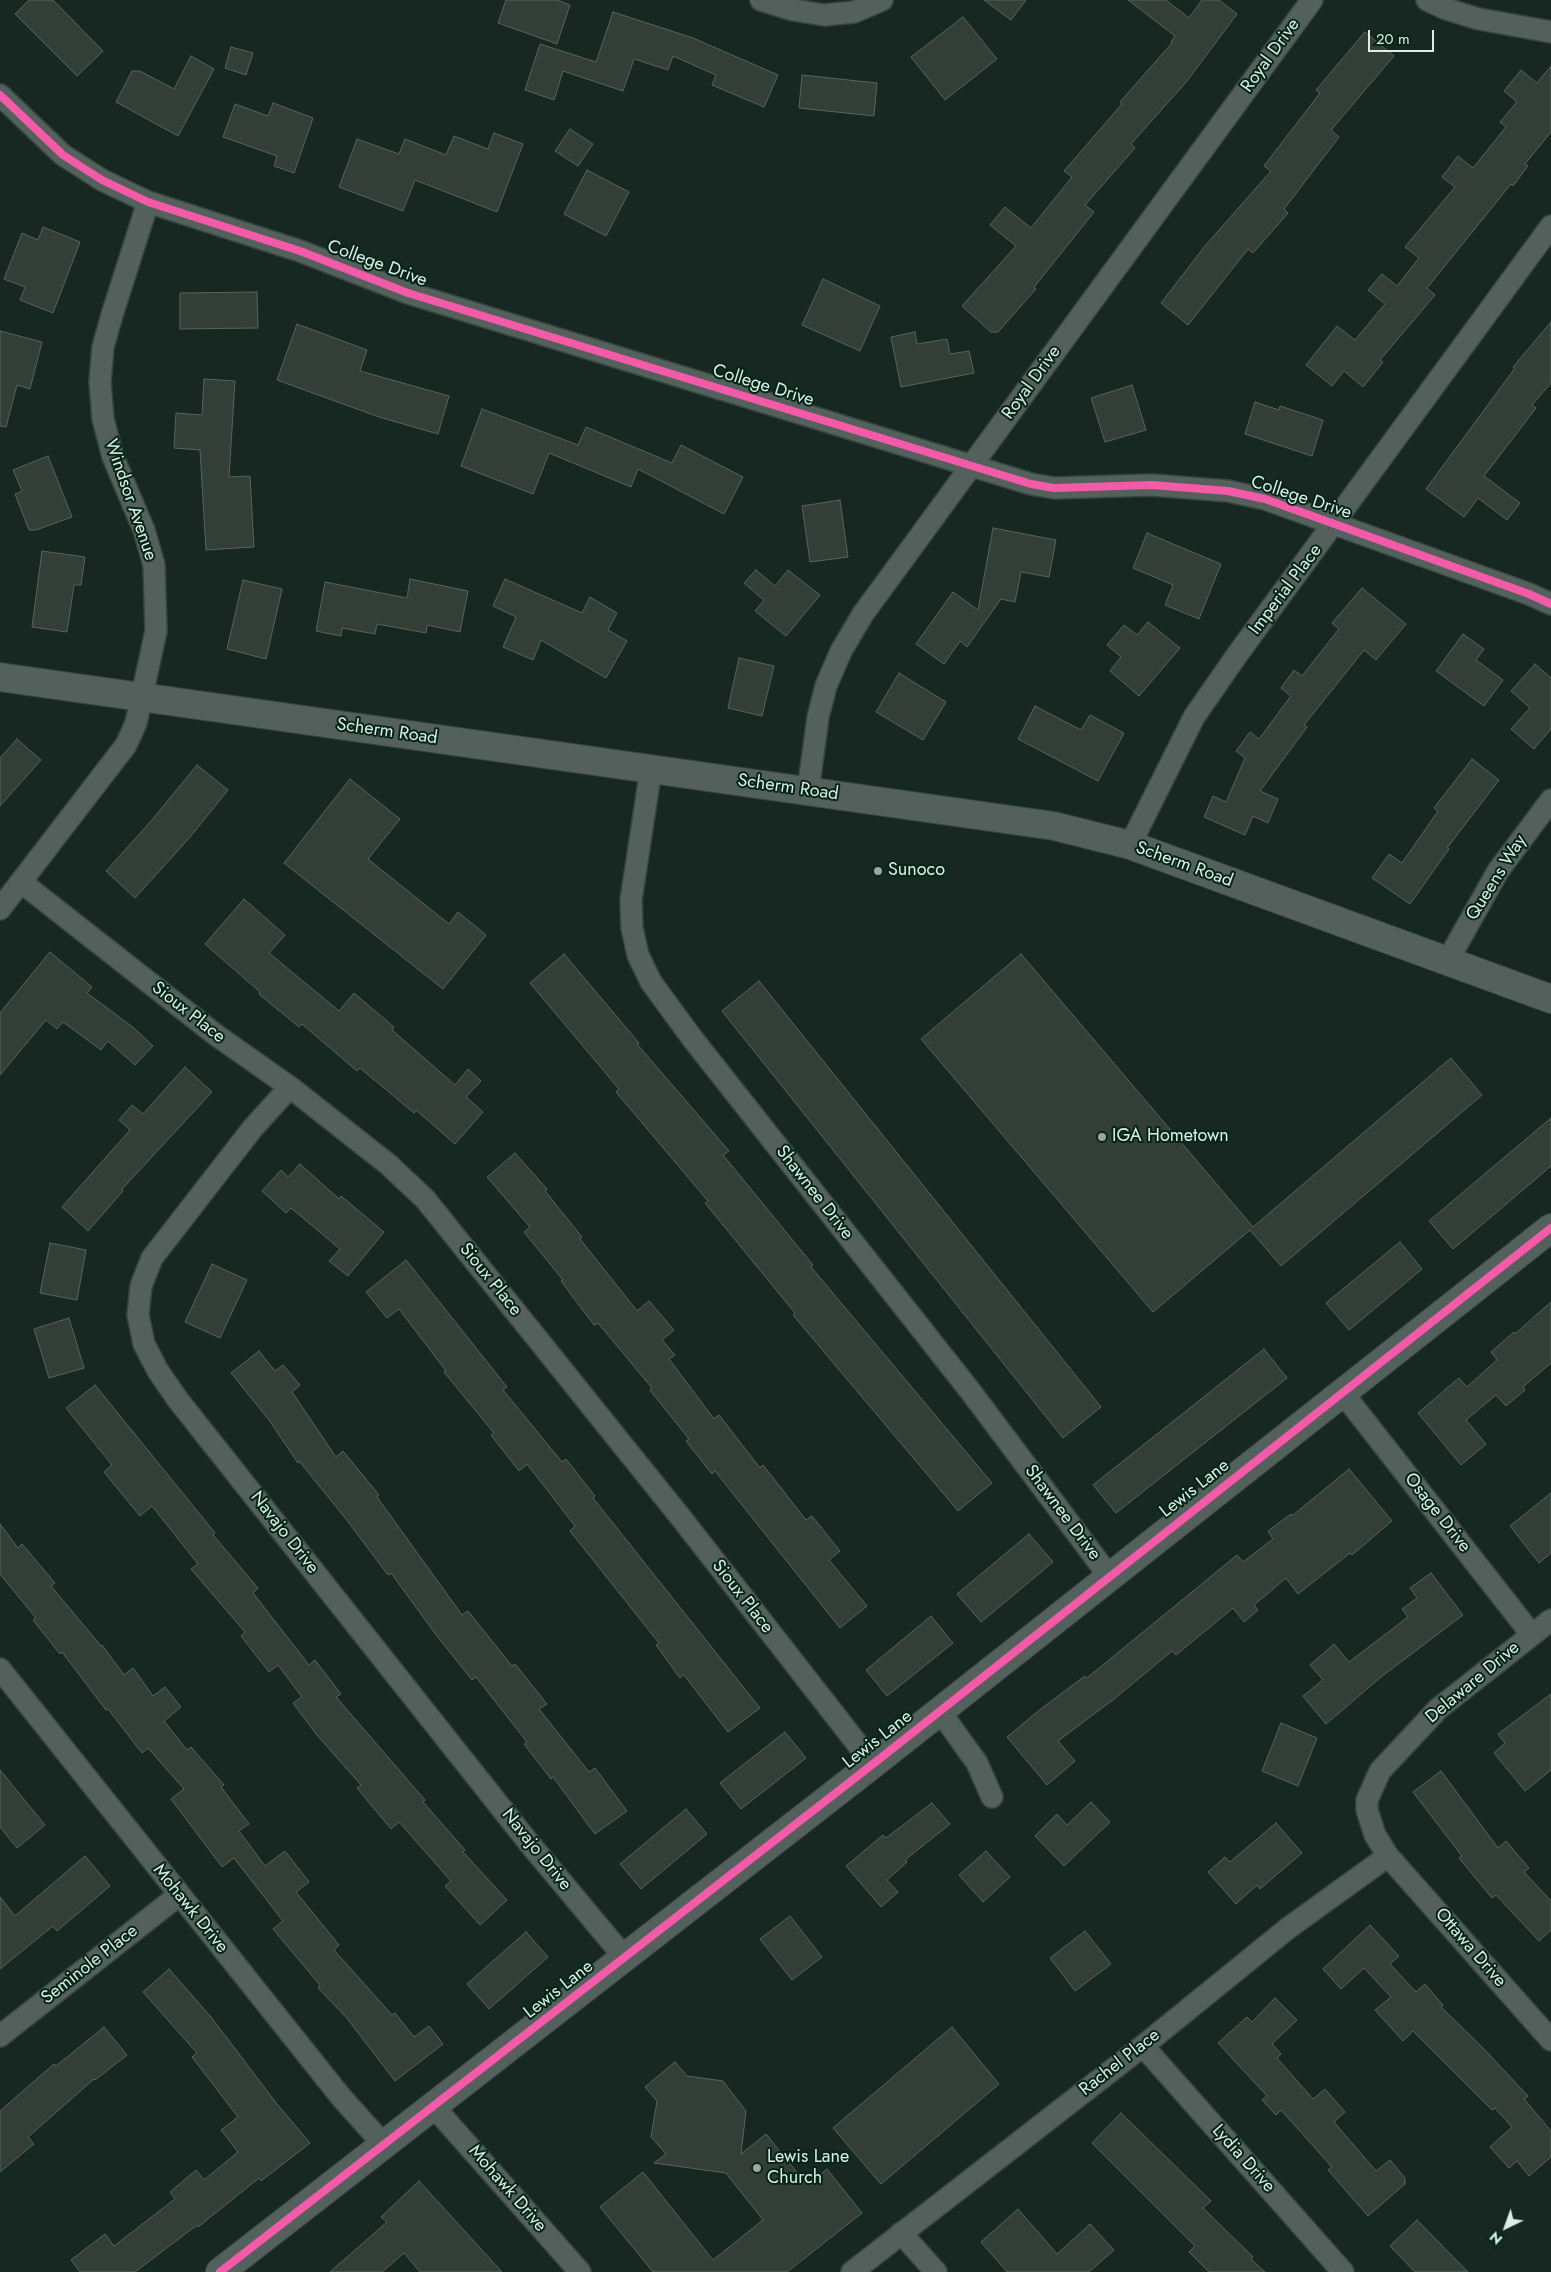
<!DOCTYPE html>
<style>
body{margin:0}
#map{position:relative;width:1551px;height:2272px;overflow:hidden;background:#172822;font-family:Jost,sans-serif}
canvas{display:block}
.north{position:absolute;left:1481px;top:2202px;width:50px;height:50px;-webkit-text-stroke:4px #052519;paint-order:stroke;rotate:222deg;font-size:14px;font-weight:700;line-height:20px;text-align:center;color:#dbede4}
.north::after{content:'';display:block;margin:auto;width:18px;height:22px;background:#dbede4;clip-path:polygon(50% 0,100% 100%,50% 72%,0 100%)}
.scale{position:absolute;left:1368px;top:30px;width:66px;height:22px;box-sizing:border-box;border:2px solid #dbede4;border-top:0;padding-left:6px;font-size:15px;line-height:18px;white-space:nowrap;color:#dbede4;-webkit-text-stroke:4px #052519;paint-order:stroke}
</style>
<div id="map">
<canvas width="1551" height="2272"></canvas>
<div class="north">N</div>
<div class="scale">20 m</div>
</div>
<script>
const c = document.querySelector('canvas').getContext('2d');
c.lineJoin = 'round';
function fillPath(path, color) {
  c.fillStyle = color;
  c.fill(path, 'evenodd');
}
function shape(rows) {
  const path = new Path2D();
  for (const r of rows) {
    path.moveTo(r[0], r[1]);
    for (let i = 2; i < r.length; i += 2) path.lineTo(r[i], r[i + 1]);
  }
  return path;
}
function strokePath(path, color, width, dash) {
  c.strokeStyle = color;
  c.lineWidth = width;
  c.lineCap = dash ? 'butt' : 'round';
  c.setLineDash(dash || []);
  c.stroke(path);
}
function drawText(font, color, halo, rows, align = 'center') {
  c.font = font + ' Jost,sans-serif';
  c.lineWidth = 4;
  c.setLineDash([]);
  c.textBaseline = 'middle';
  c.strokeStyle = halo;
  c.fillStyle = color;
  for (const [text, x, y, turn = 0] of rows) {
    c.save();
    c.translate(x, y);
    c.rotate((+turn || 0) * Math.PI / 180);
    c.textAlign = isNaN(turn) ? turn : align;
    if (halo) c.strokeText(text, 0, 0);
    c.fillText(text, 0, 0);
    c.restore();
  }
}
const building = shape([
 [29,0,53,0,103,51,77,76,15,14,29,0],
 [506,0,557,0,570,5,557,44,498,23,506,0],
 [984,0,1026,0,1011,20,984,0],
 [1128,0,1166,0,1189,18,1202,0,1219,0,1237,14,1187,81,1131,144,1135,148,1085,205,1094,212,1034,287,1036,289,998,332,991,332,962,306,1016,246,990,225,1005,207,1031,228,1072,177,1064,171,1122,104,1120,102,1172,43,1171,42,1175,36,1128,0],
 [613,12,693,38,778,75,764,107,712,85,716,75,673,56,668,70,634,59,623,91,563,71,554,100,525,90,540,44,596,62,613,12],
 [963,17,997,59,945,100,911,57,963,17],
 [1365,32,1394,56,1331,130,1339,137,1284,209,1288,213,1253,253,1248,249,1188,325,1161,303,1205,246,1271,171,1264,166,1320,93,1316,90,1365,32],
 [231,47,253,53,246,75,225,68,231,47],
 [191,56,214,69,178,136,116,102,132,71,140,71,174,89,191,56],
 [1551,66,1551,132,1525,164,1528,166,1513,186,1511,184,1427,288,1435,295,1380,360,1383,362,1363,387,1344,371,1332,386,1306,365,1337,326,1355,340,1385,304,1368,290,1382,274,1397,286,1419,258,1405,247,1455,187,1442,177,1458,156,1473,168,1506,127,1500,122,1517,102,1504,91,1521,70,1537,83,1551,66],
 [802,75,877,83,874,116,799,108,802,75],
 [273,103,313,118,294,173,274,166,277,156,223,137,235,104,268,116,273,103],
 [570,129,593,144,578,166,555,151,570,129],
 [494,133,523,144,497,212,415,180,403,211,339,187,357,139,399,154,405,139,446,155,454,136,488,149,494,133],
 [587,170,629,192,606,236,564,214,587,170],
 [43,227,80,242,53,313,20,300,25,287,4,279,22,233,38,240,43,227],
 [823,279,880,306,860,351,802,325,823,279],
 [257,292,258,328,180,329,180,293,257,292],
 [1551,322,1551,383,1532,405,1536,408,1484,476,1520,503,1507,520,1478,498,1464,517,1426,489,1515,368,1513,367,1551,322],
 [297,324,367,350,360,371,449,396,438,434,379,417,277,380,297,324],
 [0,331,42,342,30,389,17,385,6,427,0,426,0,331],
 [915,332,917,344,947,339,950,354,969,351,974,373,901,387,891,337,915,332],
 [204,379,235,381,229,477,250,476,254,547,206,550,200,450,174,448,176,413,202,415,204,379],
 [1132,385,1146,430,1105,442,1091,398,1132,385],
 [1255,402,1279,410,1280,406,1323,420,1312,456,1245,434,1255,402],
 [482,409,578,445,586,427,672,463,681,445,743,477,724,514,638,469,631,487,549,453,533,494,461,466,482,409],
 [48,456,72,517,36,530,29,530,15,494,22,491,13,470,48,456],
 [840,500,848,557,810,562,802,506,840,500],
 [993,528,1056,540,1049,577,1021,572,1015,602,1001,599,967,647,960,641,944,664,916,644,953,592,978,610,993,528],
 [1147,533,1221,564,1199,619,1165,605,1173,585,1133,568,1147,533],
 [42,551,85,557,81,585,74,585,67,632,32,627,42,551],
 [756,570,775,586,788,570,820,595,786,636,755,611,764,600,744,583,756,570],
 [410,579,468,591,460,632,427,625,426,633,377,624,375,634,342,628,341,636,316,631,325,582,407,598,410,579],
 [505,579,582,613,590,597,617,613,608,630,627,641,606,678,541,640,533,660,503,647,516,617,493,606,505,579],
 [243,580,282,589,266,659,227,649,243,580],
 [1362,588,1406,624,1376,660,1364,650,1304,725,1307,727,1260,791,1278,799,1268,823,1253,816,1245,835,1204,817,1213,796,1226,802,1245,758,1236,751,1250,732,1259,739,1291,696,1281,688,1294,670,1302,676,1339,629,1332,623,1362,588],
 [1148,622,1180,648,1139,696,1110,671,1121,657,1107,645,1124,625,1137,635,1148,622],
 [1463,634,1484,649,1476,660,1503,680,1484,706,1436,671,1463,634],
 [739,658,774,666,762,716,728,708,739,658],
 [1535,664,1551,678,1551,729,1534,749,1511,729,1530,708,1511,691,1535,664],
 [899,673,946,702,923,740,876,712,899,673],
 [1035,706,1081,730,1090,715,1124,733,1098,781,1018,739,1035,706],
 [17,739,41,760,0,806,0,758,17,739],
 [1472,759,1499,780,1447,848,1449,849,1410,904,1372,878,1389,854,1402,863,1438,811,1434,808,1472,759],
 [197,765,228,790,191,836,135,898,106,871,152,820,197,765],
 [350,779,400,819,368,859,449,924,458,912,486,935,443,989,284,863,350,779],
 [244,899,285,935,269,953,339,1011,354,993,394,1027,392,1030,455,1085,468,1069,481,1081,466,1097,483,1112,455,1144,416,1110,414,1113,360,1068,357,1071,302,1024,299,1027,259,994,260,992,205,944,244,899],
 [50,952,92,987,87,993,134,1028,153,1046,135,1065,108,1041,101,1050,63,1022,57,1029,46,1020,0,1075,0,1013,50,952],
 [564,954,639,1043,637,1044,729,1151,723,1155,813,1265,811,1267,992,1483,958,1511,793,1315,795,1313,705,1203,708,1201,616,1092,619,1089,530,983,564,954],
 [1021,954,1253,1227,1451,1058,1482,1095,1281,1266,1250,1230,1153,1312,921,1039,1021,954],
 [759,981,1101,1407,1063,1438,722,1011,759,981],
 [185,1067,212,1092,122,1189,123,1191,88,1231,62,1207,130,1130,119,1120,132,1105,143,1114,185,1067],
 [1551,1118,1551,1166,1453,1249,1429,1221,1551,1118],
 [515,1153,547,1189,545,1191,582,1237,580,1239,637,1311,649,1301,674,1330,662,1340,675,1355,669,1359,714,1419,719,1415,760,1468,763,1465,806,1520,812,1516,840,1551,829,1560,867,1606,840,1628,715,1471,712,1474,686,1441,689,1439,650,1390,652,1388,598,1323,594,1325,561,1281,563,1280,524,1232,530,1227,487,1177,515,1153],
 [300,1164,339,1199,341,1196,384,1232,348,1276,329,1261,340,1249,291,1208,286,1213,262,1191,281,1170,288,1177,300,1164],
 [1400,1242,1422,1269,1349,1330,1326,1303,1400,1242],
 [50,1243,86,1250,77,1300,40,1293,50,1243],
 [406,1260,507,1387,503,1390,562,1462,566,1459,595,1496,593,1498,760,1708,728,1732,684,1675,680,1678,656,1645,659,1643,570,1531,575,1526,527,1464,519,1471,491,1435,494,1433,444,1372,446,1371,399,1309,387,1318,366,1292,406,1260],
 [212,1264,247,1280,220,1338,185,1322,212,1264],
 [1551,1302,1551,1363,1523,1387,1525,1390,1506,1406,1496,1395,1466,1420,1486,1444,1461,1465,1418,1413,1459,1378,1467,1387,1497,1360,1491,1352,1514,1332,1515,1334,1551,1302],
 [69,1318,84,1368,49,1378,34,1329,69,1318],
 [1264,1349,1287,1378,1116,1513,1093,1485,1264,1349],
 [259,1351,275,1371,283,1365,300,1385,292,1392,336,1457,343,1451,379,1495,377,1497,462,1615,468,1611,512,1666,515,1664,547,1704,539,1709,589,1772,595,1768,627,1811,595,1834,553,1777,551,1779,524,1744,527,1742,476,1677,472,1680,437,1636,391,1573,388,1575,346,1519,299,1461,298,1463,269,1420,231,1373,259,1351],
 [95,1385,215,1533,213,1535,258,1588,253,1593,309,1665,315,1660,341,1694,336,1697,425,1800,423,1802,465,1850,463,1852,507,1900,480,1925,445,1886,451,1881,399,1822,391,1829,357,1788,361,1785,316,1734,293,1703,302,1697,278,1665,269,1672,241,1636,245,1632,191,1569,198,1564,152,1506,140,1516,104,1472,112,1465,66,1408,95,1385],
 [1349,1469,1392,1521,1352,1555,1350,1553,1298,1594,1286,1578,1254,1605,1258,1610,1244,1622,1233,1608,1176,1655,1172,1651,1114,1699,1058,1741,1075,1761,1047,1785,1007,1737,1042,1708,1085,1676,1087,1678,1237,1555,1243,1562,1273,1539,1268,1531,1291,1514,1292,1516,1349,1469],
 [1551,1493,1551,1553,1539,1563,1510,1526,1551,1493],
 [0,1524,18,1548,22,1544,55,1583,51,1586,101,1646,102,1645,124,1675,133,1668,153,1696,165,1687,181,1707,164,1721,187,1750,191,1747,224,1785,221,1787,249,1824,239,1831,265,1866,285,1851,309,1882,296,1892,339,1945,334,1950,392,2015,395,2013,414,2037,429,2026,443,2044,395,2081,346,2017,318,1988,320,1985,273,1929,283,1921,234,1858,222,1867,171,1799,184,1789,148,1748,142,1753,108,1709,106,1710,62,1652,60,1654,33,1620,36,1618,0,1574,0,1524],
 [1029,1534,1053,1562,981,1622,957,1594,1029,1534],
 [1431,1573,1463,1615,1381,1677,1326,1724,1303,1696,1323,1680,1310,1665,1334,1644,1349,1662,1408,1617,1402,1609,1417,1598,1410,1588,1431,1573],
 [931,1616,953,1643,887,1696,866,1670,931,1616],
 [1551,1694,1551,1770,1525,1791,1494,1753,1505,1743,1498,1734,1551,1694],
 [1281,1723,1317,1738,1298,1786,1262,1771,1281,1723],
 [785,1732,806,1758,741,1809,720,1783,785,1732],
 [0,1770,45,1825,17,1848,0,1827,0,1770],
 [1441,1771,1498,1848,1506,1841,1529,1868,1524,1872,1551,1901,1551,1930,1539,1941,1496,1895,1492,1898,1459,1858,1462,1856,1413,1792,1441,1771],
 [1091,1802,1110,1822,1064,1866,1035,1836,1057,1814,1067,1825,1091,1802],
 [932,1803,950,1824,905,1860,907,1862,887,1880,898,1892,881,1907,846,1866,883,1835,886,1838,932,1803],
 [686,1809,707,1834,641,1889,620,1864,686,1809],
 [1276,1823,1302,1853,1260,1889,1257,1885,1236,1904,1208,1872,1225,1857,1230,1862,1276,1823],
 [986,1851,1010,1877,983,1902,959,1875,986,1851],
 [85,1856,110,1886,57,1931,53,1926,0,1969,0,1897,15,1916,85,1856],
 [790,1916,822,1957,792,1980,760,1939,790,1916],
 [1370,1925,1399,1956,1390,1964,1416,1992,1425,1984,1443,2005,1441,2007,1484,2049,1528,2096,1524,2099,1551,2131,1551,2157,1529,2176,1517,2161,1509,2168,1490,2147,1512,2127,1495,2108,1492,2110,1413,2031,1403,2041,1375,2010,1391,1997,1364,1968,1341,1989,1323,1969,1370,1925],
 [1085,1931,1111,1964,1075,1991,1050,1958,1085,1931],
 [526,1932,548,1957,489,2009,467,1984,526,1932],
 [169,1969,211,2017,277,2104,310,2143,261,2181,259,2178,198,2227,197,2225,135,2272,80,2272,71,2260,105,2234,114,2246,175,2199,170,2192,196,2170,204,2180,238,2152,221,2130,238,2117,192,2057,197,2053,143,1992,169,1969],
 [1275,1998,1297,2020,1272,2044,1281,2054,1277,2058,1313,2099,1325,2089,1345,2112,1334,2122,1376,2171,1390,2160,1405,2178,1405,2184,1368,2216,1328,2170,1332,2167,1281,2110,1276,2115,1262,2100,1267,2096,1218,2043,1247,2017,1252,2022,1275,1998],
 [104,2027,127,2055,95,2080,94,2079,28,2137,34,2144,0,2172,0,2111,54,2064,56,2066,104,2027],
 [952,2027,999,2084,881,2184,833,2128,952,2027],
 [675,2062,687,2076,723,2081,746,2111,741,2154,766,2134,807,2185,827,2169,862,2213,787,2272,653,2272,600,2207,643,2172,713,2260,763,2220,726,2173,654,2163,666,2154,651,2137,657,2101,645,2087,675,2062],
 [1121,2113,1211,2201,1203,2208,1253,2257,1251,2259,1265,2272,1209,2272,1189,2252,1195,2246,1092,2143,1121,2113],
 [419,2181,502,2272,420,2272,404,2253,382,2272,330,2272,387,2222,381,2217,419,2181],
 [1018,2209,1057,2254,1090,2224,1114,2250,1089,2272,1007,2272,981,2242,1018,2209],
 [1417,2220,1468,2272,1415,2272,1390,2246,1417,2220]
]);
const minor = shape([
 [761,0,793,10,824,15,854,12,882,0],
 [1427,0,1446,9,1479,19,1551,32],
 [0,95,63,155,102,180,148,202,300,251,408,293,1031,484,1054,488,1152,485,1228,491,1265,499,1529,594,1551,604],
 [651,769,631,900,632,928,638,955,651,982,692,1038,971,1392,1109,1576],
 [808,791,818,717,826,686,841,651,863,614,1312,0],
 [1130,845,1194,717,1237,655,1551,226],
 [21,882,216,1035,290,1087,389,1165,425,1199,682,1519,873,1764],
 [0,909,126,745,136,723,156,631,154,565,144,530,113,457,103,419,100,382,103,347,112,315,148,202],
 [1448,960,1498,871,1551,800],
 [290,1087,252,1129,152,1258,141,1286,138,1315,144,1344,158,1371,178,1400,529,1843,625,1958],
 [1342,1392,1532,1635],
 [1551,1620,1438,1709,1380,1771,1367,1800,1367,1810,1375,1835,1388,1856,1551,2040],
 [0,1669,341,2097,384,2145],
 [939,1710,977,1763,992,1797],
 [0,2036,179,1895],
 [1143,2046,1343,2272],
 [434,2107,580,2272],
 [901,2233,936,2272],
 [852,2272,1143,2046,1287,1929,1388,1856]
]);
const tertiary = shape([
 [0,677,1054,826,1130,845,1551,999],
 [220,2272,873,1764,1551,1228]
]);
const cycleway = shape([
 [0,95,63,155,102,180,148,202,300,251,408,293,1031,484,1054,488,1152,485,1228,491,1265,499,1529,594,1551,604],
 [220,2272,873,1764,1551,1228]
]);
const markers = [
 [878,871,5,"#96a8a0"],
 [1102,1137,5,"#96a8a0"],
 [757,2168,5,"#96a8a0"]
];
const streetNames = [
 ["Royal Drive",1271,56,-54],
 ["College Drive",377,264,20],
 ["Royal Drive",1032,383,-54],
 ["College Drive",763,386,17],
 ["College Drive",1301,498,18],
 ["Windsor Avenue",130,500,71],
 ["Imperial Place",1286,590,-53],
 ["Scherm Road",387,732,8],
 ["Scherm Road",788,788,8],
 ["Scherm Road",1184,865,20],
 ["Queens Way",1497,878,-58],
 ["Sioux Place",188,1013,38],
 ["Shawnee Drive",814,1193,52],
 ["Sioux Place",490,1280,51],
 ["Lewis Lane",1195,1489,-38],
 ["Shawnee Drive",1062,1513,53],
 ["Osage Drive",1437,1513,52],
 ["Navajo Drive",284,1533,52],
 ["Sioux Place",742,1597,52],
 ["Delaware Drive",1473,1683,-40],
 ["Lewis Lane",878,1740,-38],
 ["Navajo Drive",536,1850,51],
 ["Mohawk Drive",190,1909,51],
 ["Ottawa Drive",1470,1948,49],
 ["Seminole Place",90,1965,-38],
 ["Lewis Lane",559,1990,-38],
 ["Rachel Place",1120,2063,-38],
 ["Lydia Drive",1243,2159,48],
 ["Mohawk Drive",507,2189,49]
];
const poiNames = [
 ["Sunoco",888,871],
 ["IGA Hometown",1112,1137],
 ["Lewis Lane",767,2158],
 ["Church",767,2179]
];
fillPath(building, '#333e37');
strokePath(building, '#58635c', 1);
strokePath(minor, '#37453f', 24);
strokePath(tertiary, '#37453f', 30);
strokePath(minor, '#53605b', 21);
strokePath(tertiary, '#53605b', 28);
strokePath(cycleway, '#f35aa7', 8);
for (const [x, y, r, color] of markers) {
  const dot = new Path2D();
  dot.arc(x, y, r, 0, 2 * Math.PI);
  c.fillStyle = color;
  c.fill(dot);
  strokePath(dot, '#052519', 2);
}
drawText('18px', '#dbede4', '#052519', streetNames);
drawText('18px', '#dbede4', '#052519', poiNames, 'left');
</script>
